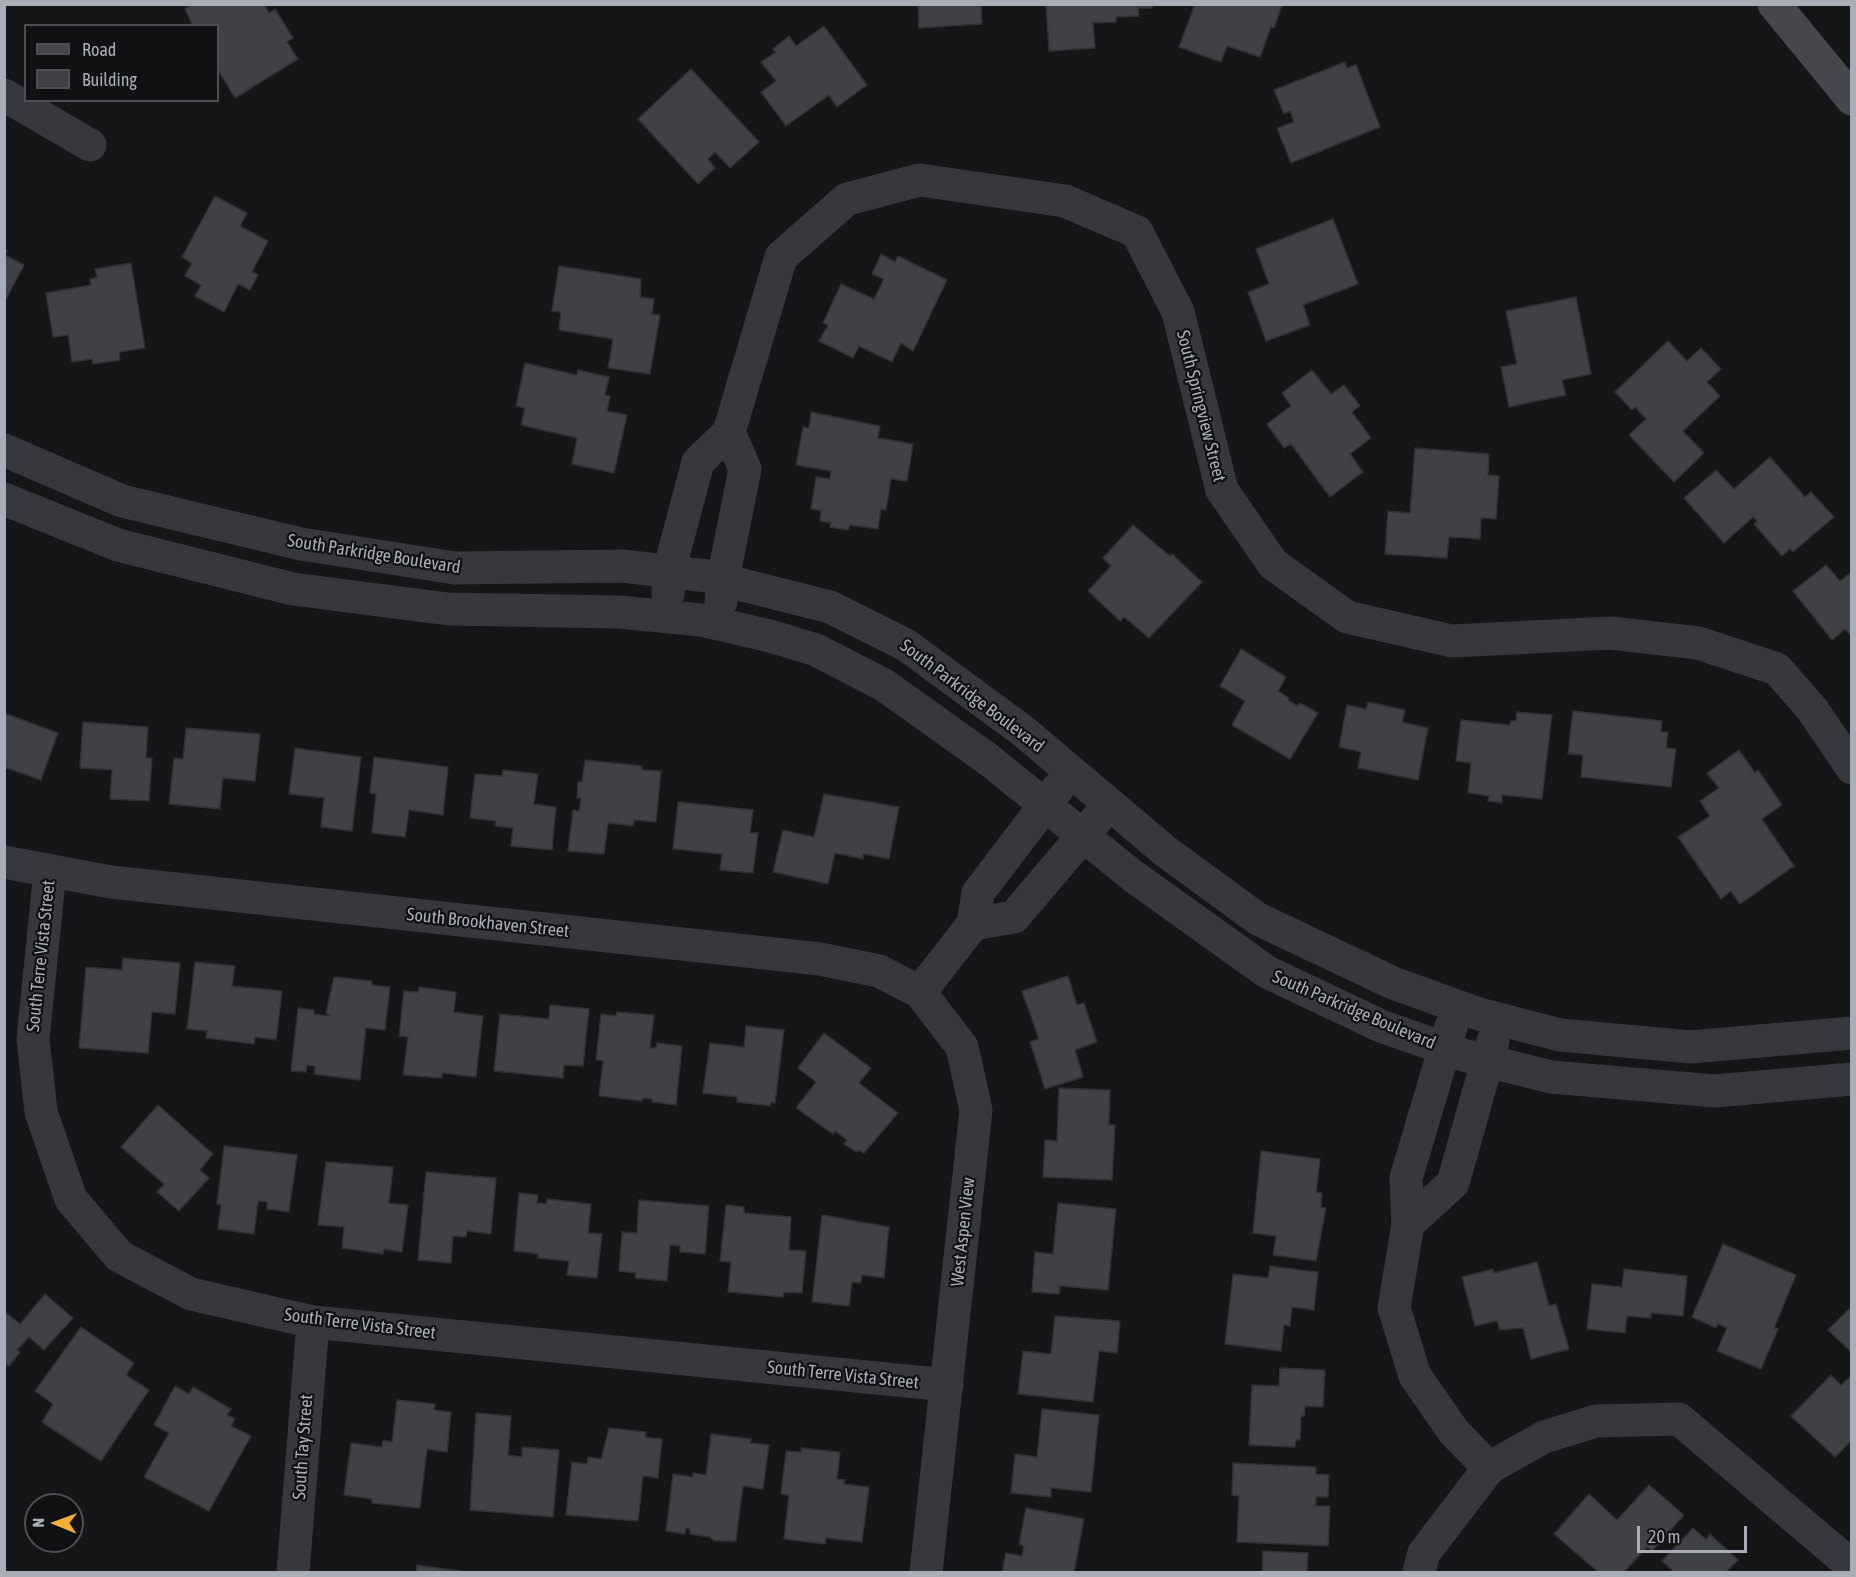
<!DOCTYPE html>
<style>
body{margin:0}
#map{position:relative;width:1856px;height:1577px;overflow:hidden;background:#161618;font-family:"Asap Condensed",sans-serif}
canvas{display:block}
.frame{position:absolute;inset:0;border:6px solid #a8adb8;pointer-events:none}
.legend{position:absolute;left:24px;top:24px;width:195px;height:78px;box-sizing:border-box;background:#111113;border:2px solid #4d4f55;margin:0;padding:8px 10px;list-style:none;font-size:18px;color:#a8adb8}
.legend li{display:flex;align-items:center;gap:12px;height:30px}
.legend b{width:30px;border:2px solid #4d4f55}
.north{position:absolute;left:24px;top:1493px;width:60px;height:60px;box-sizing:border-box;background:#111113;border:2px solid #4d4f55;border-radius:50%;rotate:271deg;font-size:16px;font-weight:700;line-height:24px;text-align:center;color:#a8adb8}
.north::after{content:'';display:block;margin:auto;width:21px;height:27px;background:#f2b134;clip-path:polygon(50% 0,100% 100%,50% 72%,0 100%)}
.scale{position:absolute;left:1637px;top:1526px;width:110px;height:27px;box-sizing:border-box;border:3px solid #a8adb8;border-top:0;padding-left:8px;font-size:18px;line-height:21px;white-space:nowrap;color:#a8adb8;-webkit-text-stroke:4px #111113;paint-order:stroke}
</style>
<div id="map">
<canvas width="1856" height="1577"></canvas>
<div class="frame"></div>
<ul class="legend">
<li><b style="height:8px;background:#45474d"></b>Road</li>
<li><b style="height:16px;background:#404145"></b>Building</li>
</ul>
<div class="north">N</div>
<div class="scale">20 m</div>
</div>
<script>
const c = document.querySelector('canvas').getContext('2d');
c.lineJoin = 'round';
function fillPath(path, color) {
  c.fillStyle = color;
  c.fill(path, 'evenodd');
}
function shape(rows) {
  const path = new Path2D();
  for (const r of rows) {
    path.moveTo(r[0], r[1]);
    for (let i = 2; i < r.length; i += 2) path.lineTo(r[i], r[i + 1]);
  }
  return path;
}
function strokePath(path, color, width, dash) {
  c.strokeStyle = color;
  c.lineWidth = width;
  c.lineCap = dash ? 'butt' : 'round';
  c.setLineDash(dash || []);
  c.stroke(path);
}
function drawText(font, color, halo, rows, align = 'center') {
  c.font = font + ' "Asap Condensed",sans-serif';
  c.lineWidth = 4.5;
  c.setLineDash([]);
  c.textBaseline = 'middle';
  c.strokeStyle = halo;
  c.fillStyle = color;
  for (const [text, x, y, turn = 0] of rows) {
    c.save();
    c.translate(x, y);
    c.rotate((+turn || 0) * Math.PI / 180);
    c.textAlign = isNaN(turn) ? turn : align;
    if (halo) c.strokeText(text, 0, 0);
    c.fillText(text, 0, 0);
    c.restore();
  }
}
const building = shape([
 [192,4,264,4,269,13,275,9,293,38,287,42,298,59,235,98,218,70,218,26,193,26,185,9,192,4],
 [918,4,981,4,982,24,919,28,918,4],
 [1046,4,1152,4,1152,8,1138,8,1139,16,1116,17,1116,22,1093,23,1095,48,1049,51,1046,4],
 [1195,4,1282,4,1282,5,1274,28,1271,27,1260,57,1227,46,1221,62,1179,47,1195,4],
 [824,26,867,85,837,107,829,95,786,126,761,92,776,81,761,62,776,52,773,49,789,36,796,46,824,26],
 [1345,62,1347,68,1356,65,1380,127,1291,163,1277,128,1294,122,1290,111,1284,114,1274,90,1345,62],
 [691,69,759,142,730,168,715,152,708,159,715,168,698,184,638,119,691,69],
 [215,196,247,213,240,226,268,241,252,272,258,275,250,290,238,284,224,312,195,296,201,285,185,276,192,263,182,257,215,196],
 [1333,219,1358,284,1303,305,1310,325,1266,341,1248,292,1269,284,1256,249,1333,219],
 [4,250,7,251,5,255,24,265,4,303,4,250],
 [881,254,895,262,898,256,947,280,913,351,901,343,892,362,859,346,853,358,819,341,828,325,823,323,841,284,874,299,884,279,872,274,881,254],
 [131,263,145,348,119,352,120,360,93,364,92,359,72,362,68,335,53,337,46,293,91,285,90,279,97,277,95,269,131,263],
 [559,266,641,279,640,297,654,299,652,314,660,315,650,374,608,368,613,339,559,330,561,312,552,311,559,266],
 [1576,297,1591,374,1562,380,1566,395,1509,407,1501,367,1517,364,1506,311,1576,297],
 [1668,341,1687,361,1701,348,1721,369,1707,382,1720,396,1683,431,1704,453,1674,482,1629,435,1646,419,1635,407,1632,410,1615,392,1668,341],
 [525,363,577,375,578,370,609,377,605,395,610,396,607,411,627,415,614,473,572,464,577,438,521,425,525,408,516,406,525,363],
 [1312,370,1331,394,1344,385,1360,406,1352,412,1371,438,1350,454,1363,472,1330,497,1291,444,1284,448,1267,424,1291,406,1282,393,1312,370],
 [811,412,880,426,878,438,913,444,907,481,891,479,886,510,881,509,878,529,850,525,848,530,830,527,831,523,820,521,821,511,811,509,816,477,830,479,831,471,796,465,803,427,809,428,811,412],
 [1415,448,1489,454,1488,475,1499,476,1496,519,1481,518,1480,539,1449,537,1447,558,1385,554,1388,511,1410,513,1415,448],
 [1770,457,1805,497,1811,492,1834,517,1793,552,1790,549,1782,556,1754,524,1757,521,1753,517,1724,543,1684,498,1716,470,1734,489,1770,457],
 [1133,525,1170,556,1172,554,1202,582,1149,638,1124,617,1120,621,1088,591,1111,566,1103,558,1133,525],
 [1826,565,1840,581,1852,572,1852,637,1845,629,1832,640,1793,591,1826,565],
 [1241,649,1286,677,1278,691,1289,698,1288,700,1298,706,1300,703,1318,713,1290,759,1232,725,1245,701,1220,686,1241,649],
 [1368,702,1405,710,1402,722,1428,728,1418,780,1358,768,1361,752,1339,747,1347,705,1366,709,1368,702],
 [1573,711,1662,721,1661,732,1668,732,1666,748,1676,749,1671,787,1581,777,1583,755,1568,754,1573,711],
 [1517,712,1552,715,1542,799,1502,795,1502,803,1488,801,1489,796,1468,793,1471,763,1456,761,1461,720,1510,725,1511,721,1516,721,1517,712],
 [4,713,58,733,41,780,4,767,4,713],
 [83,722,148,727,146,758,152,758,149,801,110,799,112,770,80,768,83,722],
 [186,728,260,734,255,781,223,778,220,809,169,804,174,758,183,759,186,728],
 [295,748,361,757,352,831,321,827,324,798,289,794,295,748],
 [1739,750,1755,773,1758,770,1782,805,1762,819,1794,866,1740,904,1731,891,1721,899,1678,837,1710,816,1700,801,1719,788,1707,773,1739,750],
 [374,757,448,767,443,815,409,810,405,837,372,833,376,794,370,793,374,757],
 [585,760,642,766,642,770,661,771,656,822,634,820,633,826,608,823,604,854,568,851,573,810,579,811,581,798,577,798,578,782,582,782,585,760],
 [503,770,538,774,534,804,556,807,552,850,511,846,513,828,495,826,496,821,470,818,475,774,502,776,503,770],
 [824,794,899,807,889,859,863,854,863,859,835,853,828,884,773,872,783,830,814,837,824,794],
 [678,802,753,810,750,833,758,833,753,873,720,870,722,854,673,849,678,802],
 [123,958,180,963,175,1014,152,1012,148,1053,79,1048,86,967,122,970,123,958],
 [195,962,235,966,232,986,282,991,276,1040,255,1037,254,1044,206,1038,207,1031,187,1029,195,962],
 [1068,976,1077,1005,1084,1003,1097,1042,1075,1050,1083,1077,1045,1089,1030,1042,1039,1039,1022,991,1068,976],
 [334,977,372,981,372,985,390,987,385,1030,366,1028,360,1080,314,1074,315,1066,307,1065,306,1072,291,1071,298,1008,314,1010,314,1014,330,1016,326,1013,334,977],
 [419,987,456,992,454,1012,483,1016,476,1077,442,1073,442,1078,403,1075,408,1037,399,1036,404,991,418,992,419,987],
 [550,1005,589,1009,583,1066,564,1065,563,1078,494,1071,500,1014,549,1019,550,1005],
 [617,1012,654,1015,650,1048,656,1048,657,1043,682,1046,676,1105,652,1102,652,1099,643,1098,642,1101,599,1096,603,1061,596,1060,601,1014,616,1016,617,1012],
 [746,1026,784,1030,775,1103,771,1102,770,1106,737,1102,737,1097,703,1093,710,1043,744,1047,746,1026],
 [824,1033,871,1068,859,1083,898,1113,864,1153,859,1150,856,1152,844,1144,847,1140,835,1131,833,1134,796,1108,816,1082,798,1068,800,1065,824,1033],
 [1059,1088,1110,1090,1109,1125,1115,1125,1112,1180,1043,1177,1045,1140,1057,1141,1059,1088],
 [158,1105,213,1154,200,1170,209,1178,179,1211,157,1192,164,1184,121,1147,158,1105],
 [224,1146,297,1155,289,1212,267,1209,267,1202,258,1201,254,1234,218,1229,221,1205,217,1204,224,1146],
 [1261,1151,1320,1159,1316,1192,1322,1193,1321,1207,1326,1208,1316,1261,1273,1255,1276,1236,1253,1233,1261,1151],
 [326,1162,393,1167,389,1203,408,1205,402,1252,384,1249,383,1254,342,1248,344,1227,318,1225,326,1162],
 [426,1172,496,1178,491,1234,467,1231,466,1237,453,1236,451,1263,418,1260,426,1172],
 [519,1193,538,1195,537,1203,546,1204,547,1199,591,1204,588,1233,602,1234,597,1278,567,1275,569,1261,538,1258,538,1254,514,1251,519,1193],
 [639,1200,709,1206,705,1254,680,1252,680,1246,670,1245,667,1281,635,1278,636,1273,619,1271,622,1232,637,1233,639,1200],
 [1058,1203,1116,1209,1108,1290,1060,1286,1059,1294,1032,1292,1035,1252,1053,1254,1058,1203],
 [726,1205,744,1207,744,1213,791,1217,789,1250,806,1251,802,1293,784,1292,783,1297,728,1292,731,1262,720,1261,726,1205],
 [822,1215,889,1227,884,1278,862,1275,861,1283,852,1282,849,1306,812,1302,822,1215],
 [1723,1244,1796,1275,1774,1328,1778,1329,1761,1369,1717,1351,1727,1328,1718,1324,1716,1328,1692,1317,1723,1244],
 [1537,1262,1549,1306,1556,1304,1569,1349,1531,1359,1523,1328,1500,1330,1497,1321,1475,1326,1462,1277,1493,1269,1494,1273,1537,1262],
 [1270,1266,1318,1272,1314,1310,1292,1307,1290,1326,1284,1325,1281,1351,1225,1344,1233,1274,1268,1278,1270,1266],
 [1624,1269,1687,1276,1683,1316,1651,1313,1651,1318,1627,1316,1625,1333,1587,1329,1592,1284,1622,1287,1624,1269],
 [45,1294,73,1318,44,1350,29,1337,17,1350,20,1352,9,1366,4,1362,4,1311,20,1324,45,1294],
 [1852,1306,1852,1353,1828,1330,1852,1306],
 [1055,1316,1120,1321,1117,1353,1099,1351,1093,1402,1018,1394,1023,1351,1051,1354,1055,1316],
 [81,1327,134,1363,126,1375,149,1390,101,1461,42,1422,53,1404,35,1391,81,1327],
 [1280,1368,1325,1370,1323,1407,1305,1406,1304,1416,1301,1416,1300,1440,1296,1440,1295,1447,1249,1445,1252,1385,1279,1386,1280,1368],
 [1831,1375,1841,1385,1852,1375,1852,1440,1835,1457,1791,1416,1831,1375],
 [175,1386,189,1394,193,1387,231,1409,227,1415,235,1419,231,1426,251,1436,209,1511,144,1477,169,1433,154,1425,175,1386],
 [397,1400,435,1404,434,1410,451,1412,447,1452,427,1449,420,1508,372,1503,372,1499,344,1495,351,1443,382,1447,383,1440,392,1442,397,1400],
 [1042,1409,1099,1415,1091,1492,1051,1488,1051,1497,1011,1493,1015,1454,1037,1457,1042,1409],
 [476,1413,511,1416,508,1455,522,1457,522,1447,559,1450,553,1517,470,1510,476,1413],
 [609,1428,646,1432,645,1437,662,1439,658,1478,643,1476,638,1521,566,1515,572,1462,587,1464,588,1457,601,1459,609,1428],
 [711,1434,751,1439,750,1443,769,1445,763,1489,743,1486,736,1541,714,1541,710,1537,690,1534,690,1529,686,1528,685,1534,666,1531,673,1474,693,1477,693,1473,706,1475,711,1434],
 [801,1448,840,1452,837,1479,845,1480,844,1484,869,1487,862,1542,826,1538,825,1544,784,1539,789,1495,781,1494,786,1451,801,1452,801,1448],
 [1233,1463,1316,1467,1316,1474,1329,1475,1328,1497,1316,1497,1316,1506,1330,1506,1328,1546,1237,1542,1239,1496,1232,1495,1233,1463],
 [1649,1485,1684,1515,1652,1551,1647,1547,1624,1572,1598,1572,1554,1534,1589,1494,1617,1520,1649,1485],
 [1026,1508,1084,1519,1074,1572,1002,1572,1006,1553,1022,1556,1024,1546,1019,1544,1026,1508],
 [1693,1528,1706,1539,1710,1534,1738,1560,1726,1572,1671,1572,1673,1571,1662,1561,1693,1528],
 [1263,1551,1308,1553,1307,1572,1262,1572,1263,1551],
 [417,1565,460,1571,459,1572,416,1572,417,1565]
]);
const street = shape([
 [4,95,90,145],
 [4,450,122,501,301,544,455,568,622,566,707,576,830,607,906,645,1023,731,1165,851,1258,919,1393,983,1479,1014,1560,1035,1691,1047,1852,1033],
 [4,499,118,545,293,589,448,609,619,612,701,620,770,636,816,650,884,685,989,760,1133,876,1267,972,1381,1026,1463,1055,1551,1077,1715,1091,1852,1079],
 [668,594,669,571,698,462,729,432,781,257,847,199,920,180,1065,201,1137,232,1178,312,1222,490,1273,564,1347,617,1452,641,1611,633,1698,643,1777,669,1812,709,1852,768],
 [721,602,723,579,745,469,729,432],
 [4,862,111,882,820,959,879,971,920,992],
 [50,871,33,1039,41,1112,71,1199,119,1256,191,1294,313,1322,947,1385],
 [973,924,1014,917,1097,819],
 [973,924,978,893,1058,788],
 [1451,1027,1406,1178,1408,1224,1394,1308,1415,1376,1454,1432,1489,1468],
 [1408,1224,1453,1183,1493,1041],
 [293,1572,313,1322],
 [926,1572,976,1110,962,1047,920,992,973,924],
 [1419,1572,1424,1553,1489,1468,1544,1437,1596,1421,1679,1419,1852,1566]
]);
const secondary = shape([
 [1774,4,1852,99]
]);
const streetNames = [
 ["South Springview Street",1201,406,76],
 ["South Parkridge Boulevard",374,554,9],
 ["South Parkridge Boulevard",972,696,37],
 ["South Brookhaven Street",488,923,6],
 ["South Terre Vista Street",41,956,-84],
 ["South Parkridge Boulevard",1354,1010,23],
 ["West Aspen View",963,1232,-84],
 ["South Terre Vista Street",360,1324,7],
 ["South Terre Vista Street",843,1375,6],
 ["South Tay Street",303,1447,-86]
];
fillPath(building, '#404145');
strokePath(building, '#303034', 1.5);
strokePath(street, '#37383d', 33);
strokePath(secondary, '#45474d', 33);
drawText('18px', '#a8adb8', '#111113', streetNames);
</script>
